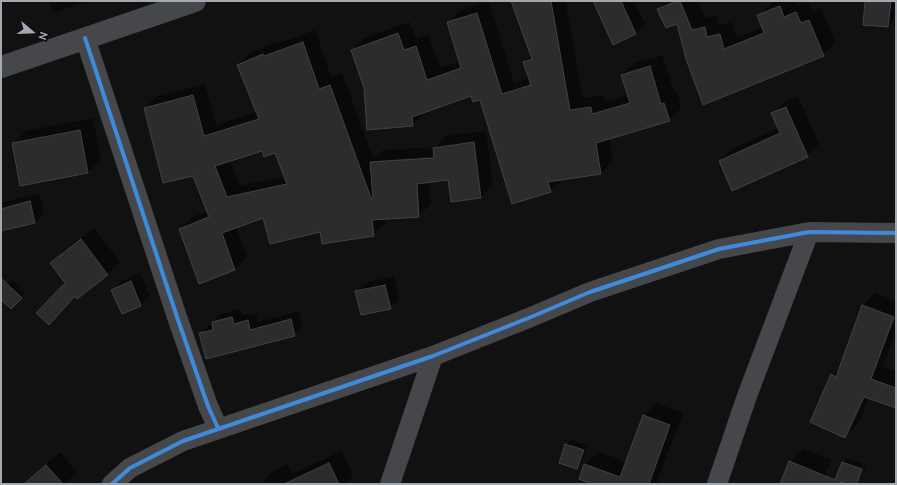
<!DOCTYPE html>
<style>
body{margin:0}
#map{position:relative;width:897px;height:485px;overflow:hidden;background:#111112;font-family:Cabin,sans-serif}
canvas{display:block}
.frame{position:absolute;inset:0;border:2px solid #a2a9b2;pointer-events:none}
.north{position:absolute;left:12px;top:12px;width:40px;height:40px;-webkit-text-stroke:3px #0c0c0d;paint-order:stroke;rotate:109deg;font-size:11px;font-weight:700;line-height:16px;text-align:center;color:#a2a9b2}
.north::after{content:'';display:block;margin:auto;width:14px;height:18px;background:#a2a9b2;clip-path:polygon(50% 0,100% 100%,50% 72%,0 100%)}
</style>
<div id="map">
<canvas width="897" height="485"></canvas>
<div class="frame"></div>
<div class="north">N</div>
</div>
<script>
const c = document.querySelector('canvas').getContext('2d');
c.lineJoin = 'round';
function fillPath(path, color) {
  c.fillStyle = color;
  c.fill(path, 'evenodd');
}
function shape(rows) {
  const path = new Path2D();
  for (const r of rows) {
    path.moveTo(r[0], r[1]);
    for (let i = 2; i < r.length; i += 2) path.lineTo(r[i], r[i + 1]);
  }
  return path;
}
function strokePath(path, color, width, dash) {
  c.strokeStyle = color;
  c.lineWidth = width;
  c.lineCap = dash ? 'butt' : 'round';
  c.setLineDash(dash || []);
  c.stroke(path);
}
const shadow = shape([
 [49,1,89,1,53,13],
 [489,1,514,83,529,78,524,62,531,55,516,1,565,1,583,98,603,95,604,102,628,95,622,75,635,63,662,55,674,92,677,91,681,108,669,120,610,138,613,161,601,173,563,179,550,191,480,99,472,95,425,111,413,125,365,88,352,50,364,38,410,22,416,39,428,34,440,68,460,61,448,22,461,10],
 [655,64,655,66,636,72,636,70],
 [594,1,634,1,645,24,636,33,614,44],
 [667,1,698,1,705,18,717,15,719,25,732,22,737,38,763,27,758,16,771,3,776,1,795,1,796,5,808,1,813,11,821,8,835,43,823,55,704,104,677,22,659,10],
 [866,1,896,1,896,18,888,26],
 [315,30,331,77,342,73,374,160,383,150,436,147,446,136,486,131,493,185,481,197,449,179,429,181,431,204,418,216,385,218,386,223,373,235,321,230,264,216,236,227,247,257,235,269,200,283,180,229,192,217,208,211,193,175,145,108,157,96,205,84,216,125,257,112,238,65,250,53,276,42,276,44],
 [262,150,275,151,285,176,239,186,230,160],
 [439,156,439,158,382,162,382,160],
 [798,96,819,144,807,156,720,161,732,149,779,128,773,114,785,102],
 [93,118,101,159,88,172,13,144,26,131],
 [39,193,44,213,35,222,1,230,1,203],
 [94,228,120,262,108,274,77,298,51,263,63,251],
 [140,273,150,296,141,305,123,313,113,290,122,281],
 [394,276,399,299,390,308,357,292,366,283],
 [12,280,25,293,11,308,1,299,1,291],
 [875,293,896,301,896,331,883,367,896,371,896,407,869,398,858,424,845,436,832,375,841,367,862,306],
 [240,309,242,316,256,313,258,322,299,311,303,326,295,335,200,334,209,325,213,324,213,323,221,314],
 [656,403,683,413,657,482,661,484,595,484,580,479,585,464,598,452,627,462,644,416],
 [571,440,588,446,581,464,577,468,566,445],
 [803,449,831,460,822,484,781,484,790,462],
 [342,451,353,476,345,484,261,484,273,471,288,464,292,474],
 [60,452,77,472,65,484,24,484],
 [847,458,866,465,859,482,857,484,849,484,843,463],
 [863,464,865,465,858,482,856,482]
]);
const building = shape([
 [511,1,551,1,570,110,591,107,592,114,630,103,621,75,650,66,661,104,664,103,670,121,596,143,601,174,548,182,551,192,512,204,480,100,473,102,471,96,412,117,413,126,367,130,364,88,351,50,398,33,404,50,416,46,427,80,461,68,447,22,477,13,502,94,531,85,523,62,532,59,511,1],
 [593,1,621,1,636,34,613,45,593,1],
 [677,1,680,1,692,30,705,27,707,37,720,34,724,49,764,33,757,15,780,6,784,17,796,12,801,23,809,20,824,56,703,105,686,59,677,24,666,28,657,9,677,1],
 [865,1,891,1,888,27,863,25,865,1],
 [303,42,319,89,330,85,371,198,373,198,370,162,434,158,433,148,474,142,481,198,451,202,448,180,417,184,419,217,372,220,374,236,322,244,320,232,270,244,263,218,222,233,235,270,199,284,179,229,209,217,193,176,163,183,144,108,193,95,204,136,259,119,237,65,263,54,264,56,303,42],
 [262,151,264,157,275,153,287,184,227,197,215,166,262,151],
 [786,107,808,157,732,191,719,161,780,133,771,113,786,107],
 [80,130,88,173,20,186,12,143,80,130],
 [30,201,35,223,1,231,1,209,30,201],
 [81,239,108,275,77,299,75,296,49,325,36,313,65,283,50,263,81,239],
 [1,278,22,298,11,309,1,300,1,278],
 [131,281,141,306,122,314,111,290,131,281],
 [385,285,391,309,361,315,355,291,385,285],
 [862,305,894,317,871,379,896,388,896,408,864,397,845,438,810,422,831,374,836,377,862,305],
 [232,317,234,324,248,320,250,330,291,319,295,336,206,359,199,333,213,330,212,322,232,317],
 [643,415,670,425,649,484,592,484,579,479,584,464,620,477,643,415],
 [565,444,584,450,577,469,559,463,565,444],
 [789,461,835,480,842,462,862,469,857,484,846,484,839,481,844,484,780,484,789,461],
 [329,463,339,484,284,484,329,463],
 [46,465,63,484,24,484,46,465]
]);
const minor = shape([
 [85,38,177,317,208,406,218,428],
 [112,484,130,468,183,441,433,356,531,317,590,292,719,249,809,232,896,233],
 [390,484,433,356],
 [717,484,747,396,809,232]
]);
const tertiary = shape([
 [1,67,195,1]
]);
const cycleway = shape([
 [85,38,177,317,208,406,218,428],
 [112,484,130,468,183,441,433,356,531,317,590,292,719,249,809,232,896,233]
]);
fillPath(shadow, '#0007');
fillPath(building, '#2c2c2d');
strokePath(building, '#404245', 1);
strokePath(minor, '#46474a', 20);
strokePath(tertiary, '#46474a', 22);
strokePath(cycleway, '#408adc', 4);
</script>
